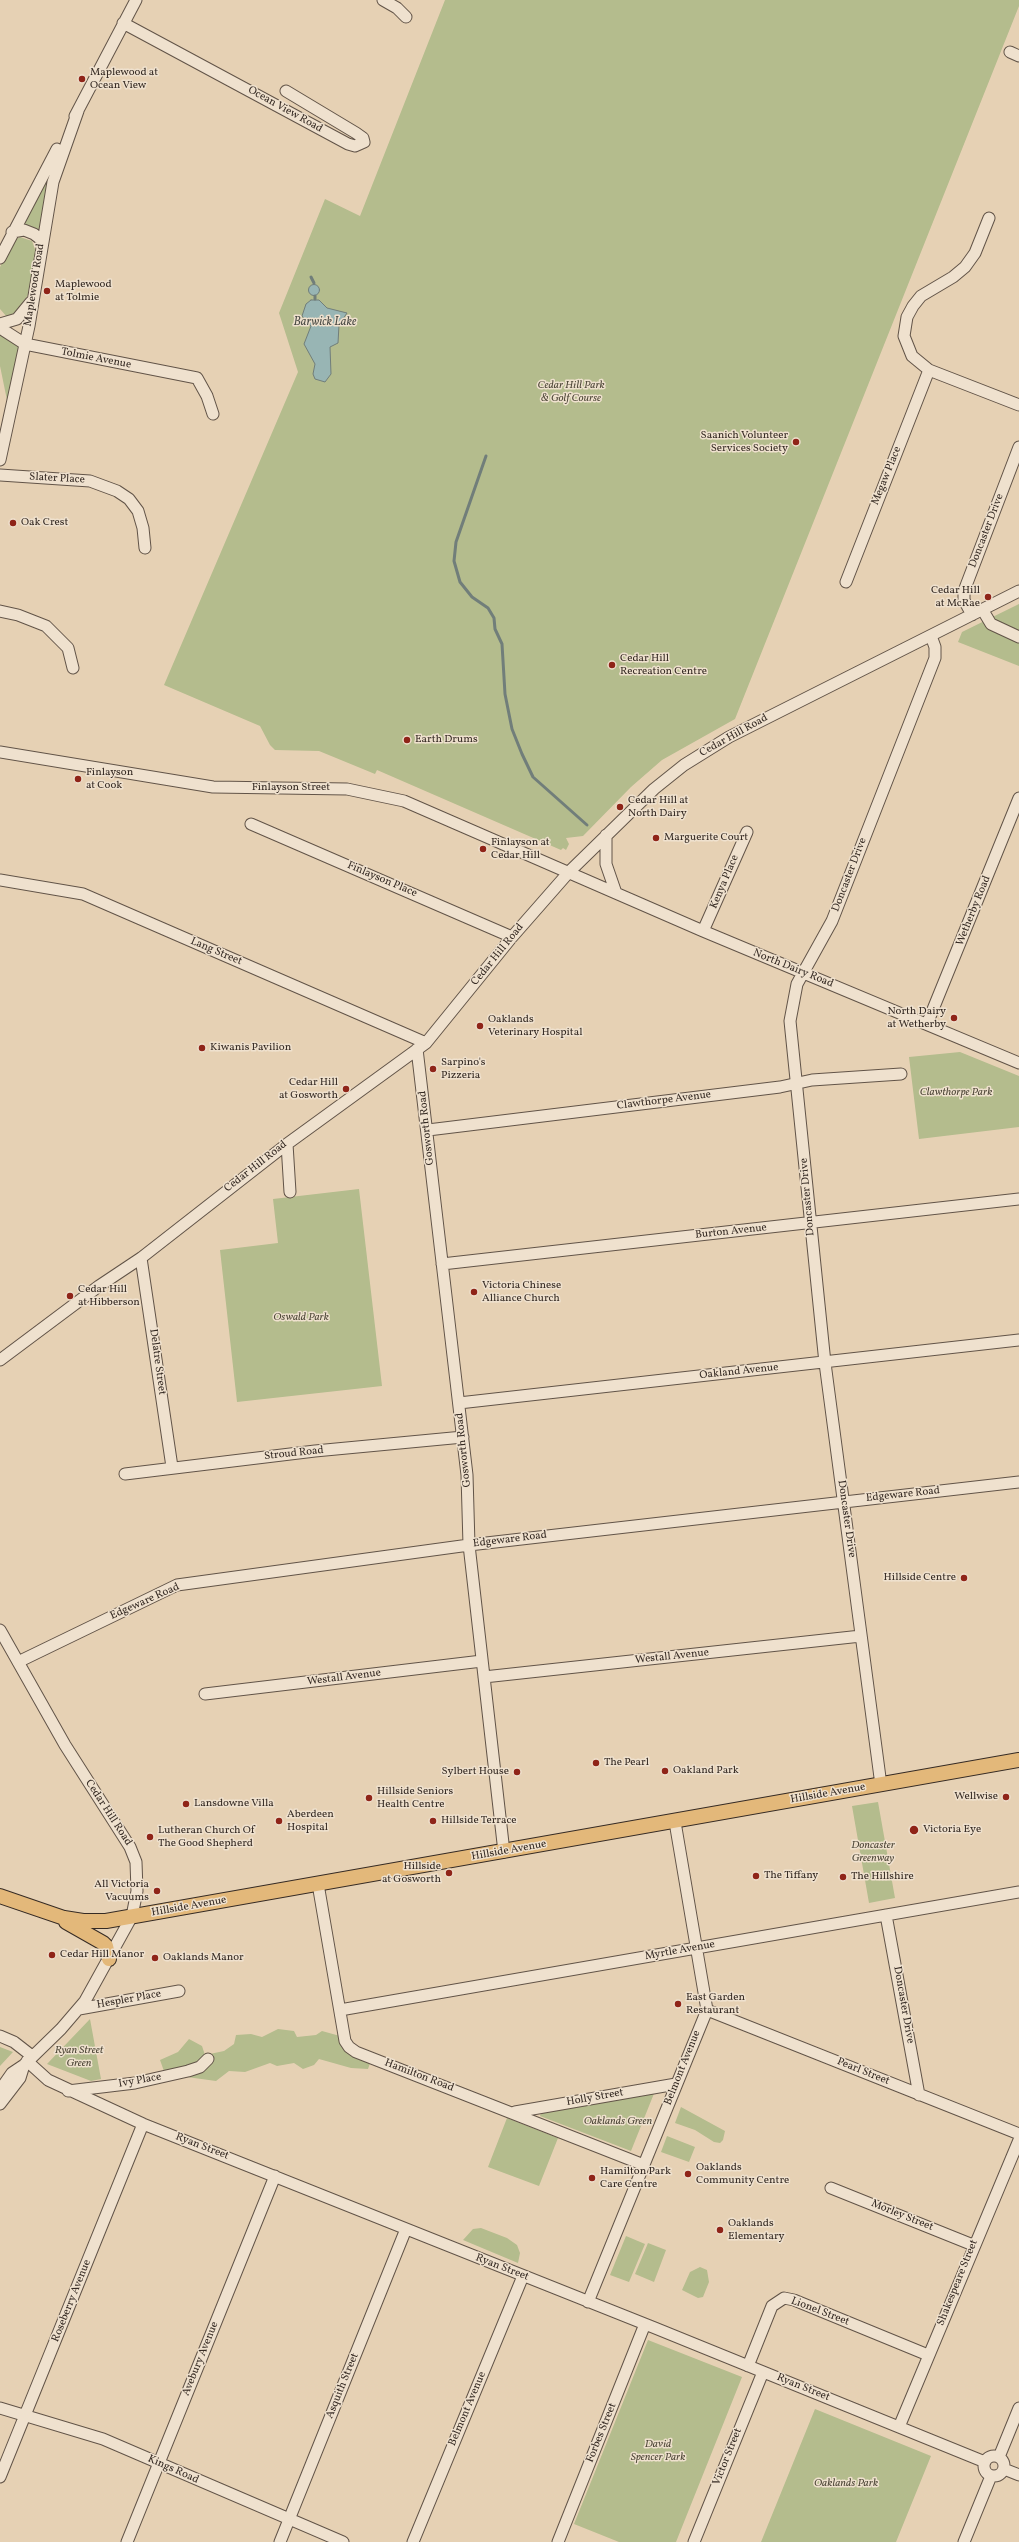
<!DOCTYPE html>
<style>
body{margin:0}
canvas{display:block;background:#e6d1b4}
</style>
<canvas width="1019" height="2542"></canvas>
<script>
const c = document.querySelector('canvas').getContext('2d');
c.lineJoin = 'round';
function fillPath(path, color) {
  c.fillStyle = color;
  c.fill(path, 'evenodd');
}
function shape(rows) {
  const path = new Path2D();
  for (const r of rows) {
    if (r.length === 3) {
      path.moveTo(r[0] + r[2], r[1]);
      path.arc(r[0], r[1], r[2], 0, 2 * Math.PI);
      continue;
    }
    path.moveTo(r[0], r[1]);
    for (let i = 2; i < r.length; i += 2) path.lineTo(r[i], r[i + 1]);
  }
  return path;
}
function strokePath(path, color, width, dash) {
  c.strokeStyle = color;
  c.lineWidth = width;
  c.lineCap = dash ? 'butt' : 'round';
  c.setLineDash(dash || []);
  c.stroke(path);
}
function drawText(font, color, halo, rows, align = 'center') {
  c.font = font + ' Vollkorn,serif';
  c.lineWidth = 3;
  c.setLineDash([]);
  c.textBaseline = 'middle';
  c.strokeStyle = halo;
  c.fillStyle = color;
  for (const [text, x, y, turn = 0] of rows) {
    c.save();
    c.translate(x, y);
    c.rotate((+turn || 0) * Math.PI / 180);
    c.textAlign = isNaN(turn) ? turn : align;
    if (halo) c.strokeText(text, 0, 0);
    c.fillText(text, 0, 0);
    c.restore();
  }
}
const green = shape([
 [445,0,1019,0,1019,6,735,719,662,760,631,787,583,836,566,838,569,844,566,850,563,848,561,850,377,770,375,774,319,751,275,750,270,745,260,726,164,685,298,372,279,313,325,199,360,216],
 [49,174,39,231,31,226,22,225],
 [20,237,32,241,36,252,28,295,16,312,7,317,0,309,0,267,14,240],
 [0,332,20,344,8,405,0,366],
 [1019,604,1019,666,958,642,962,632],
 [960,1052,1019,1076,1019,1127,919,1139,909,1057],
 [359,1189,382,1386,237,1402,220,1250,278,1243,273,1199],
 [878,1802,895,1898,869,1903,852,1806],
 [90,2019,101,2079,91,2081,47,2064],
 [278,2029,294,2031,297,2037,316,2035,322,2031,340,2036,371,2060,368,2069,351,2068,319,2059,314,2065,303,2069,294,2063,277,2066,270,2063,245,2072,229,2071,216,2081,165,2074,160,2060,178,2052,189,2039,202,2046,205,2055,224,2051,234,2044,236,2035,251,2034,262,2037],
 [0,2047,13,2052,0,2066],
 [655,2091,631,2151,540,2116,542,2111],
 [681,2107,725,2131,723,2140,720,2143,714,2142,695,2130,675,2123],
 [507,2118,558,2138,539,2186,488,2167],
 [667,2136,695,2147,689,2162,661,2152],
 [481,2228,507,2238,517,2245,520,2253,518,2263,463,2240,473,2229],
 [626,2236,645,2244,629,2282,610,2275],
 [648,2243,666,2250,654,2282,635,2274],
 [700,2267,707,2270,709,2282,703,2297,698,2298,682,2290,690,2272],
 [648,2340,742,2377,676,2542,619,2542,574,2524],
 [815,2409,931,2456,896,2542,761,2542]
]);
const water = shape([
 [314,290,5.5],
 [311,300,319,300,327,308,347,313,339,325,338,343,330,347,331,374,325,382,315,379,313,374,315,364,304,344,311,326,302,316,306,304,311,300]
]);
const stream = shape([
 [311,277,314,283],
 [315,296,315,299],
 [486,456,456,542,454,561,460,582,472,597,488,608,494,618,495,629,502,644,505,694,512,729,522,754,533,777,587,825]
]);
const minor = shape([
 [383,0,397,8,406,17],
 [123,23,348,144,355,146,364,142,363,138,356,133,286,91],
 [1010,52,1019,56],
 [75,116,136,0],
 [989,218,975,253,965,267,953,277,921,296,913,306,907,317,904,336,912,356,929,370,1019,405],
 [12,232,24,230,34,234,43,241],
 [0,258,57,149],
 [0,324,17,319,31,302],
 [0,328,25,344,197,378,207,396,213,414],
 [0,460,29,326,53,182,78,111],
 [0,475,90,481,117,491,129,499,138,511,143,528,145,548],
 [846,582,929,370],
 [982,609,991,624,1019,637],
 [0,611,18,615,46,626,68,648,73,668],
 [972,615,964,600,964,591,1019,447],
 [0,752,213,787,347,789,404,801,703,931,1019,1063],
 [251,824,512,937],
 [606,835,606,864,616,893],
 [0,880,83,894,426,1043],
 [703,931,747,832],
 [927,1024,1019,798],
 [417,1049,467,1475,469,1545,504,1852],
 [428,1130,780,1087,812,1080,901,1074],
 [287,1144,290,1192],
 [141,1258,172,1467],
 [442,1264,1019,1199],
 [0,1360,99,1286,141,1258,287,1144,426,1043,512,937,569,872,654,789,684,765,729,737,1019,591],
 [459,1403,1019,1340],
 [125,1474,315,1451,463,1437],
 [0,1630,65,1745,130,1847,136,1862,137,1891,132,1916,85,2001,61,2029,24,2065,12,2073,0,2090],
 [18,1662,177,1585,469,1545,1019,1482],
 [484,1677,861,1636],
 [205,1694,482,1661],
 [881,1785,825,1363,790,1021,797,984,832,921,935,658,935,647,931,636],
 [318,1884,345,2041,349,2047,356,2052,644,2165],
 [886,1915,919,2095],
 [79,2009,179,1991],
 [340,2010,1019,1892],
 [707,2010,1019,2134],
 [0,2036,14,2042,32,2056],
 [27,2061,48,2080,143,2124,655,2328,985,2462],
 [68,2091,135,2083,188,2071,200,2067,208,2059],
 [0,2104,20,2078,24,2065],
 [515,2112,676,2084],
 [831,2188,973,2245],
 [588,2302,707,2010,675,1822],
 [748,2366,772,2306,784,2298,794,2300,928,2355],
 [0,2408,103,2439,343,2542],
 [899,2427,1019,2140],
 [994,2466,10],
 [999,2457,1019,2408],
 [1004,2469,1019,2475],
 [0,2477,143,2124],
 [127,2542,275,2176],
 [280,2542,406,2229],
 [413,2542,523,2276],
 [558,2542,645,2324],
 [694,2542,763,2372],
 [964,2542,991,2476]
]);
const major = shape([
 [0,1896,64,1918,83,1921,106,1921,1019,1760],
 [66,1922,103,1943,106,1946,109,1959]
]);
const markers = [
 [82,79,4,"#8f2418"],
 [47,291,4,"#8f2418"],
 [796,442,4,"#8f2418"],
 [13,523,4,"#8f2418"],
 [988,597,4,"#8f2418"],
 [612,665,4,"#8f2418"],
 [407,740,4,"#8f2418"],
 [78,779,4,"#8f2418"],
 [620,807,4,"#8f2418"],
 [656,838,4,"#8f2418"],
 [483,849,4,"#8f2418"],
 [954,1018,4,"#8f2418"],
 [480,1026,4,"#8f2418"],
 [202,1048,4,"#8f2418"],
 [433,1069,4,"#8f2418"],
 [346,1089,4,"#8f2418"],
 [474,1292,4,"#8f2418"],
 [70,1296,4,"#8f2418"],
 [964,1578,4,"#8f2418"],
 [596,1763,4,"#8f2418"],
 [665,1771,4,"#8f2418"],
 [517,1772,4,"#8f2418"],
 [1006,1797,4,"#8f2418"],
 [369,1798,4,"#8f2418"],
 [186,1804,4,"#8f2418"],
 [279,1821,4,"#8f2418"],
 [433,1821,4,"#8f2418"],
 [914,1830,5,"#8f2418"],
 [150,1837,4,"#8f2418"],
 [449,1873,4,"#8f2418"],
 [756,1876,4,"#8f2418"],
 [843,1877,4,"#8f2418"],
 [157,1891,4,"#8f2418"],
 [52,1955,4,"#8f2418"],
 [155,1958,4,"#8f2418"],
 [678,2004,4,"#8f2418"],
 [688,2174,4,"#8f2418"],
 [592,2178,4,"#8f2418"],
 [720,2230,4,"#8f2418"]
];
const poiNames = [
 ["Maplewood at",90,73],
 ["Ocean View",90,86],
 ["Maplewood",55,285],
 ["at Tolmie",55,298],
 ["Saanich Volunteer",788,436,"right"],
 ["Services Society",788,449,"right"],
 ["Oak Crest",21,523],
 ["Cedar Hill",980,591,"right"],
 ["at McRae",980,604,"right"],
 ["Cedar Hill",620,659],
 ["Recreation Centre",620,672],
 ["Earth Drums",415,740],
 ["Finlayson",86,773],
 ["at Cook",86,786],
 ["Cedar Hill at",628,801],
 ["North Dairy",628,814],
 ["Marguerite Court",664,838],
 ["Finlayson at",491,843],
 ["Cedar Hill",491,856],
 ["North Dairy",946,1012,"right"],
 ["at Wetherby",946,1025,"right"],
 ["Oaklands",488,1020],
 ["Veterinary Hospital",488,1033],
 ["Kiwanis Pavilion",210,1048],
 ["Sarpino's",441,1063],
 ["Pizzeria",441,1076],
 ["Cedar Hill",338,1083,"right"],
 ["at Gosworth",338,1096,"right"],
 ["Victoria Chinese",482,1286],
 ["Alliance Church",482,1299],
 ["Cedar Hill",78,1290],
 ["at Hibberson",78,1303],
 ["Hillside Centre",956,1578,"right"],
 ["The Pearl",604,1763],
 ["Oakland Park",673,1771],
 ["Sylbert House",509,1772,"right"],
 ["Hillside Seniors",377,1792],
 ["Health Centre",377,1805],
 ["Wellwise",998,1797,"right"],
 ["Lansdowne Villa",194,1804],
 ["Aberdeen",287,1815],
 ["Hospital",287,1828],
 ["Hillside Terrace",441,1821],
 ["Victoria Eye",923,1830],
 ["Lutheran Church Of",158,1831],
 ["The Good Shepherd",158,1844],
 ["Hillside",441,1867,"right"],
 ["at Gosworth",441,1880,"right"],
 ["The Tiffany",764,1876],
 ["The Hillshire",851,1877],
 ["All Victoria",149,1885,"right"],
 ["Vacuums",149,1898,"right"],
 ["Cedar Hill Manor",60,1955],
 ["Oaklands Manor",163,1958],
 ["East Garden",686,1998],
 ["Restaurant",686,2011],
 ["Oaklands",696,2168],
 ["Community Centre",696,2181],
 ["Hamilton Park",600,2172],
 ["Care Centre",600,2185],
 ["Oaklands",728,2224],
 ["Elementary",728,2237]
];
const streetNames = [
 ["Ocean View Road",285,110,29],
 ["Maplewood Road",35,285,-81],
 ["Tolmie Avenue",96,359,11],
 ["Megaw Place",887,476,-68],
 ["Slater Place",57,479,3],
 ["Doncaster Drive",987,531,-69],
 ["Cedar Hill Road",734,736,-29],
 ["Finlayson Street",291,788],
 ["Doncaster Drive",850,875,-69],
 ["Finlayson Place",382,880,23],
 ["Kenya Place",725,882,-67],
 ["Wetherby Road",974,911,-68],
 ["Lang Street",216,952,23],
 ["Cedar Hill Road",498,955,-51],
 ["North Dairy Road",793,969,22],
 ["Clawthorpe Avenue",664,1101,-7],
 ["Gosworth Road",427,1128,-96],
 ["Cedar Hill Road",256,1167,-38],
 ["Doncaster Drive",808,1197,-95],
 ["Burton Avenue",731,1232,-6],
 ["Delatre Street",157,1362,82],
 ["Oakland Avenue",739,1372,-6],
 ["Gosworth Road",464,1450,-96],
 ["Stroud Road",294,1454,-6],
 ["Edgeware Road",903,1495,-6],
 ["Doncaster Drive",846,1519,82],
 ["Edgeware Road",510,1540,-7],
 ["Edgeware Road",145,1602,-24],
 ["Westall Avenue",672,1657,-6],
 ["Westall Avenue",344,1678,-7],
 ["Hillside Avenue",828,1794,-10],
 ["Cedar Hill Road",108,1813,57],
 ["Hillside Avenue",509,1851,-10],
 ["Hillside Avenue",189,1907,-10],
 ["Myrtle Avenue",680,1951,-10],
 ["Hespler Place",129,2000,-10],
 ["Doncaster Drive",903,2005,80],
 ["Belmont Avenue",683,2068,-68],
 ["Pearl Street",863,2072,22],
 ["Hamilton Road",419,2076,21],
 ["Ivy Place",140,2081,-10],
 ["Holly Street",595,2098,-10],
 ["Ryan Street",202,2147,21],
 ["Morley Street",902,2216,22],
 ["Ryan Street",502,2268,21],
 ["Shakespeare Street",958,2283,-68],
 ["Roseberry Avenue",72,2301,-68],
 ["Lionel Street",820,2312,21],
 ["Avebury Avenue",201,2359,-68],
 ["Asquith Street",343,2386,-68],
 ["Ryan Street",803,2388,22],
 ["Belmont Avenue",468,2409,-67],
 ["Forbes Street",602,2433,-68],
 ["Victor Street",728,2457,-68],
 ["Kings Road",173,2470,24]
];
const parkNames = [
 ["Cedar Hill Park",571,386],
 ["& Golf Course",571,399],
 ["Clawthorpe Park",956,1093],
 ["Oswald Park",301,1318],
 ["Doncaster",873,1846],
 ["Greenway",873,1859],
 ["Ryan Street",79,2051],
 ["Green",79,2064],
 ["Oaklands Green",618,2122],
 ["David",658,2445],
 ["Spencer Park",658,2458],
 ["Oaklands Park",846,2484]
];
const waterNames = [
 ["Barwick Lake",325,323]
];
fillPath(green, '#b4bc8d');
fillPath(water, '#98b5b4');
strokePath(water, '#717e7a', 1);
strokePath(stream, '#717e7a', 3);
strokePath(minor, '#625448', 13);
strokePath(major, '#362b24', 16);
strokePath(minor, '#efe1ce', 11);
strokePath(major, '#e3b87a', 14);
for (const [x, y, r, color] of markers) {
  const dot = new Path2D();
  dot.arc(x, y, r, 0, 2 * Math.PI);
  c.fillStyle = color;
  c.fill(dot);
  strokePath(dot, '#efe1ce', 1.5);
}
drawText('11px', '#362b24', '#efe1ce', poiNames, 'left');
drawText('11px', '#362b24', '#efe1ce', streetNames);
drawText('italic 11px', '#4f4839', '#efe1ce', parkNames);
drawText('italic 12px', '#4e4e48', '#efe1ce', waterNames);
</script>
